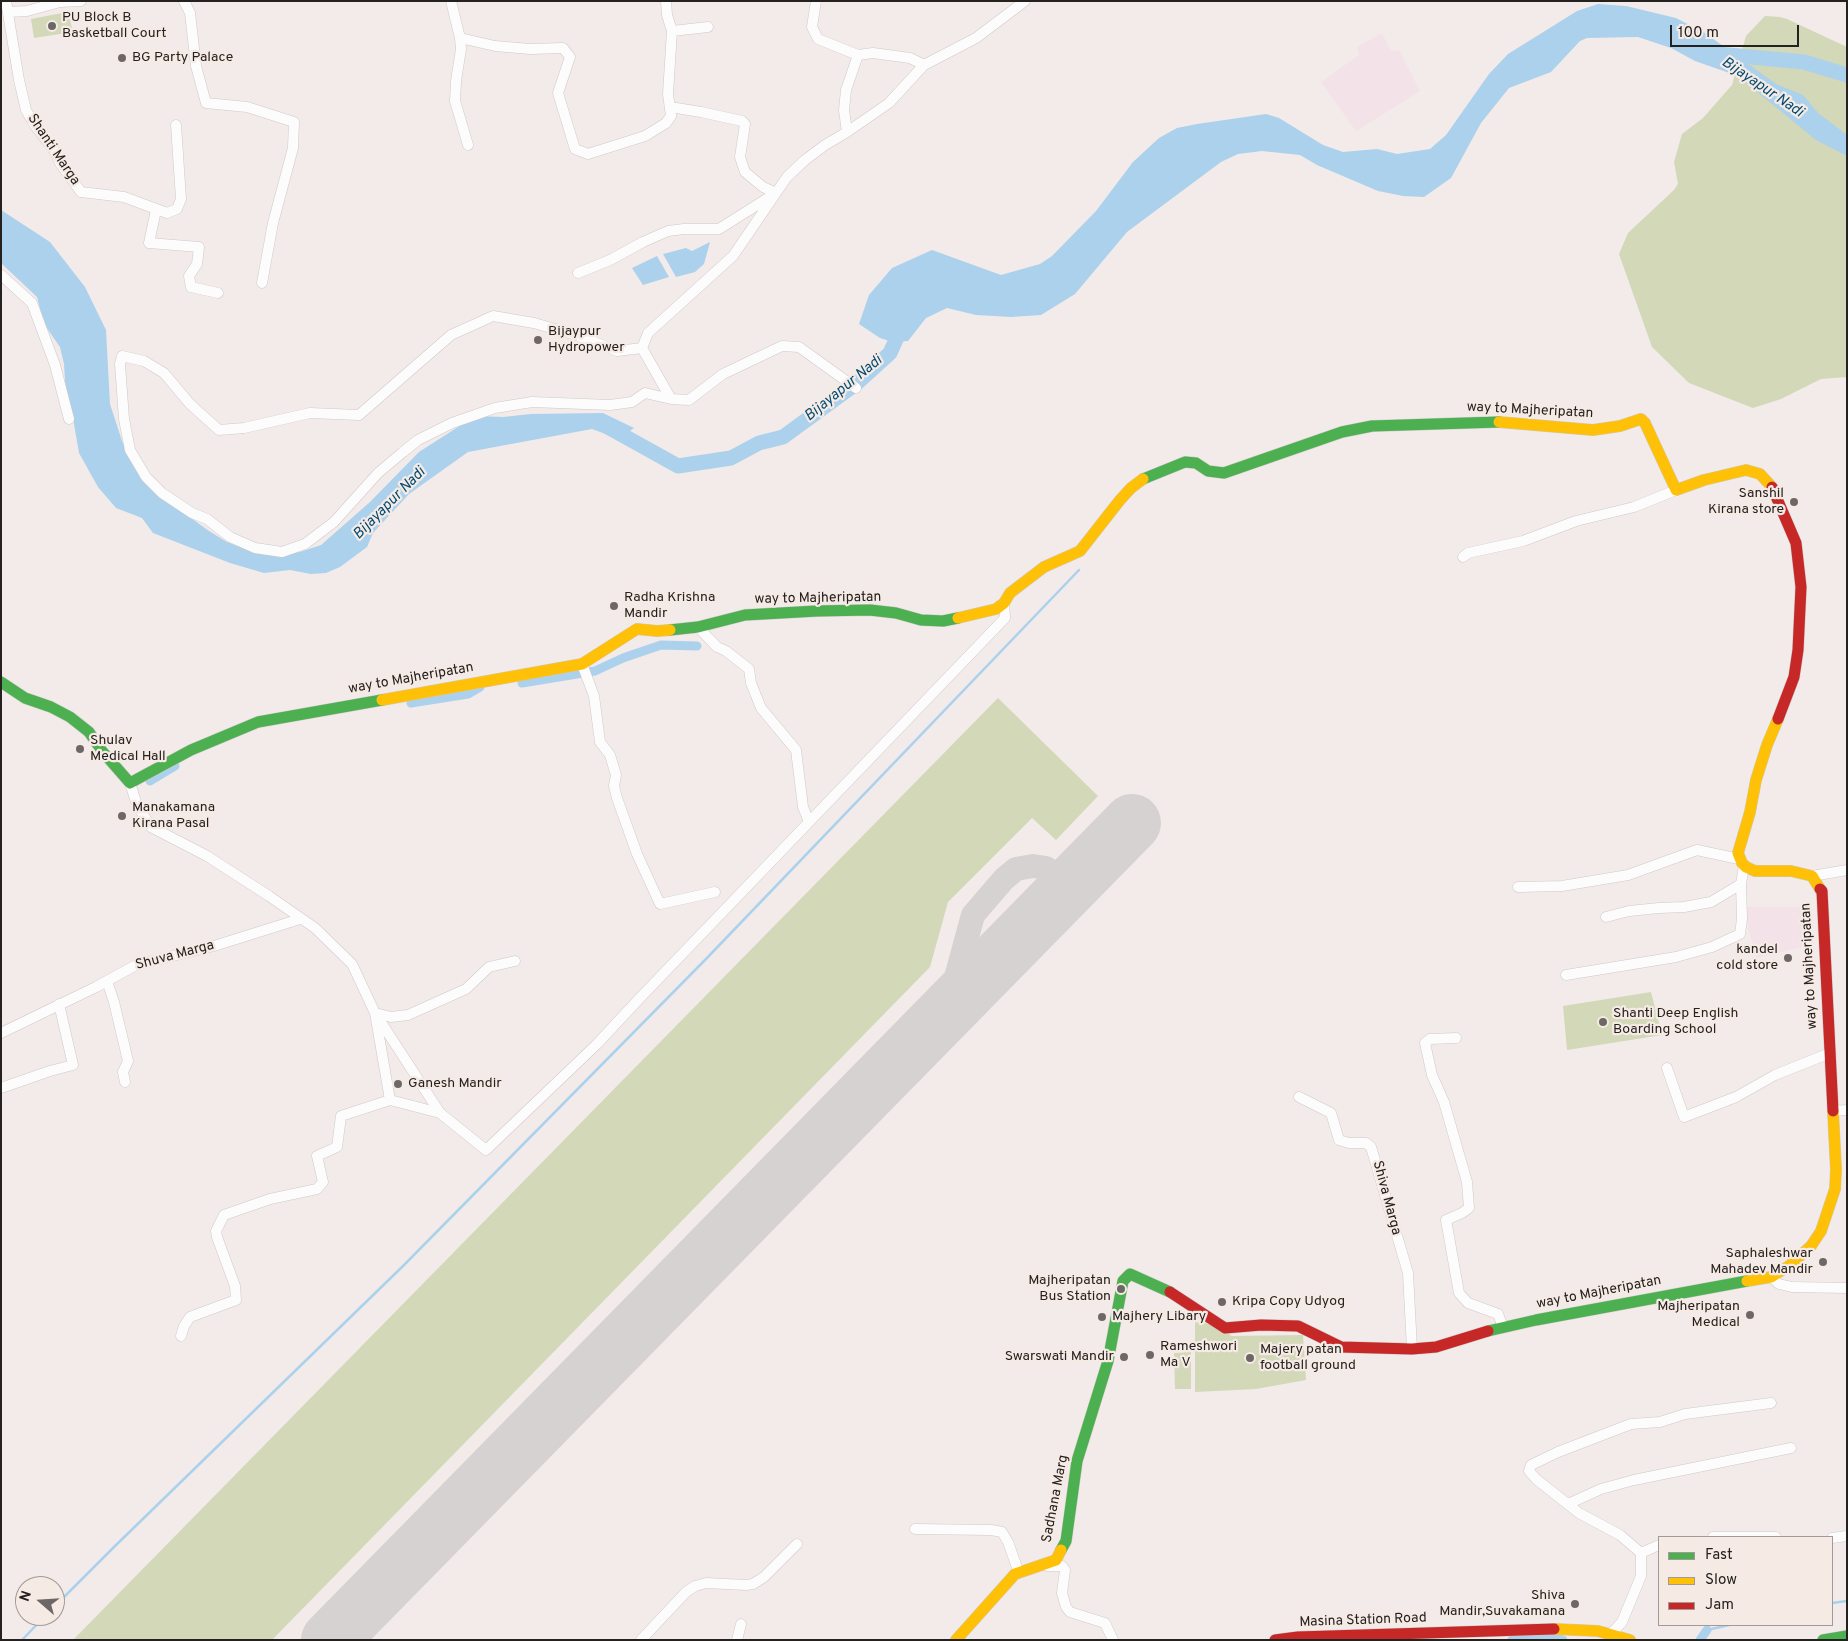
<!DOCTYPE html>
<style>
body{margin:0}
#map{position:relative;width:1848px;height:1641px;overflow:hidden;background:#f2ebe9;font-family:Overpass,sans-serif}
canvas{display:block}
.frame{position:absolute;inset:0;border:2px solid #25211f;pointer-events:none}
.legend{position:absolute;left:1658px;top:1536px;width:175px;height:90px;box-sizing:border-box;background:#f6eae5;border:1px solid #a29a96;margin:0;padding:6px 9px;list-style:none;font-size:15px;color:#25211f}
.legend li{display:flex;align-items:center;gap:10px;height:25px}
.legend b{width:25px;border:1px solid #a29a96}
.north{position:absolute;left:15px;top:1576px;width:50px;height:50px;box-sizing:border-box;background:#f6eae5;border:1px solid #a29a96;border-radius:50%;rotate:289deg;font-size:14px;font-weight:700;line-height:20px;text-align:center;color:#25211f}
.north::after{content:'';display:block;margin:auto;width:18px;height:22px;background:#6d6866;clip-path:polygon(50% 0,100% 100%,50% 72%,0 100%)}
.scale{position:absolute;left:1670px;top:25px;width:129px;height:22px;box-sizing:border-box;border:2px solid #25211f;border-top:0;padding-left:6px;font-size:15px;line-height:18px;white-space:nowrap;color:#25211f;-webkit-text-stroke:4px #f6eae5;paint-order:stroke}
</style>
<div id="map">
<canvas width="1848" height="1641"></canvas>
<div class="frame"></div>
<ul class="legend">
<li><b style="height:6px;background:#4caf50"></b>Fast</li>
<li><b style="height:6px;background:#ffc107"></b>Slow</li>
<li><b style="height:6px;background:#c62828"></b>Jam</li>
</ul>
<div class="north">N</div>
<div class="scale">100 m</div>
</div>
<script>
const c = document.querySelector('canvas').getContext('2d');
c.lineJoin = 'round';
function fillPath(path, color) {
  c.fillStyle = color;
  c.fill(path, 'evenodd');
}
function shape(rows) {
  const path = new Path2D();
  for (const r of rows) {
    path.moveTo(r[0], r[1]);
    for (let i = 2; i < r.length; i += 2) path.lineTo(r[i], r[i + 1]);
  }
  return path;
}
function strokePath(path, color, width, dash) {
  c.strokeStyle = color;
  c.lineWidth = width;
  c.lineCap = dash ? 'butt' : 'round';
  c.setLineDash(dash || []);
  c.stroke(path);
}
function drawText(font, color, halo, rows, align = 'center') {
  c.font = font + ' Overpass,sans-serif';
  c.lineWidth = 4.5;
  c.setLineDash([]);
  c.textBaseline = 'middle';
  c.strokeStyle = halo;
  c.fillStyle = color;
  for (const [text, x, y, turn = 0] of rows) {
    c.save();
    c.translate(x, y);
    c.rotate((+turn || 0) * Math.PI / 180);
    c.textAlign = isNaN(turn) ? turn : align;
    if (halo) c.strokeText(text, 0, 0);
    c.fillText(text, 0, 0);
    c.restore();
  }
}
const industrial = shape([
 [1382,33,1391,51,1399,50,1420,91,1356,131,1321,82,1359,55,1357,47],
 [1745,907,1803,907,1810,926,1814,944,1757,958,1749,931]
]);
const green = shape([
 [68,12,73,32,34,38,31,19],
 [1765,16,1780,17,1787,19,1847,47,1847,377,1821,379,1781,399,1753,408,1689,383,1652,347,1619,254,1628,233,1674,190,1678,184,1674,162,1682,134,1703,118,1732,85,1746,36],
 [998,698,1098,796,1056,840,1032,818,948,902,930,967,272,1640,73,1640],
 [1651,992,1662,1035,1567,1050,1563,1006],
 [1195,1322,1211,1324,1232,1336,1303,1335,1306,1380,1256,1389,1195,1392],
 [1191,1352,1191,1389,1175,1389,1174,1353]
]);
const water = shape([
 [1598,4,1626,6,1676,18,1705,33,1776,84,1803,95,1818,113,1847,135,1847,156,1816,140,1738,76,1695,61,1671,48,1638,37,1587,38,1580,41,1551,72,1509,88,1481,123,1451,178,1424,197,1403,196,1378,191,1317,165,1300,155,1262,151,1238,154,1221,162,1127,232,1075,294,1041,315,1011,317,976,315,947,308,926,318,908,341,893,342,880,338,859,324,869,295,892,268,932,250,1001,275,1040,264,1052,256,1096,211,1133,162,1159,138,1177,128,1197,124,1266,114,1279,118,1323,145,1343,152,1377,149,1397,154,1430,149,1446,135,1489,74,1508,54,1577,11],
 [1,210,50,242,85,287,106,330,110,404,122,441,135,467,173,505,209,531,227,542,253,552,267,554,300,552,321,545,370,502,419,452,475,416,503,417,531,414,603,413,634,428,619,439,592,429,468,452,409,494,373,533,367,547,340,567,326,573,311,574,290,570,264,573,230,563,153,533,142,518,116,508,98,487,79,453,73,418,66,396,64,364,60,347,44,324,37,297,1,263],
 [710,242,704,264,695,272,676,277,663,254,686,248,692,251],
 [657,256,669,277,643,285,632,268]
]);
const stream = shape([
 [1832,1603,1847,1601],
 [55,1606,114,1547,403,1266,706,959,1079,570],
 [1707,1630,1729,1625],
 [22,1640,45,1616]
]);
const canal = shape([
 [522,683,595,671,623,658,661,645,697,646],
 [411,703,468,694,480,687],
 [150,781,175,766],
 [1512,1640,1550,1636,1563,1640],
 [1700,1640,1707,1630]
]);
const river = shape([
 [1718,54,1804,62,1847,75],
 [606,426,678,466,731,458,759,443,783,437,857,383,890,353,903,324]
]);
const taxiway = shape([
 [931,1027,944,1010,951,996,973,915,1004,879,1016,869,1033,866,1046,868,1058,876,1064,884,1067,904,1062,917,1051,928,1028,936,1010,947]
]);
const runway = shape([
 [330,1640,1132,823]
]);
const street = shape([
 [6,1,19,80,26,110,36,127,54,150,60,163,81,192,124,197,167,213,177,209,181,199,176,125],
 [184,1,190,13,196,66,206,103,247,107,294,122,293,148,273,223,262,283],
 [451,1,460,38,495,46,530,49,563,48,570,57,558,93,575,149,588,154,645,136,666,123,671,116,668,94,672,31,667,15,666,1],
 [816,1,812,27,818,39,858,55,873,53,910,58,924,65],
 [8,12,27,11,60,2,81,1],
 [672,31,708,27],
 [460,38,461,49,456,81,455,101,468,145],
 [670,107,701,112,742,121,745,124,740,157,745,172,763,187,776,193,733,256,648,333,642,348,671,399,689,400,723,374,782,346,799,347,856,388],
 [847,132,844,110,846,90,858,55],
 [156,210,149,243,199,247,197,264,189,276,191,287,218,293],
 [578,273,610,260,643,242,668,231,684,229,719,229,776,193,787,177,805,160,825,145,847,132,889,103,924,65,976,38,1025,1],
 [1,275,32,303,55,365,69,419],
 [642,348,617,351,579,336,534,323,493,316,451,335,359,415,310,413,244,428,219,430,190,404,164,373,144,361,122,356,120,364,124,419,130,450,146,477,162,493,192,513,207,519,230,537,255,548,282,552,305,544,334,522,378,473,403,452,418,440,452,423,495,408,532,402,610,405,632,402,645,393,671,399],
 [1463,557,1468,553,1523,541,1576,521,1634,507,1676,490],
 [698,627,717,647,726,651,749,669,751,683,761,708,796,750,803,807,809,822],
 [582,664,594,696,600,742,610,755,616,775,614,786,617,798,637,854,660,904,715,892],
 [130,783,137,805,151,827,207,856,269,896,315,928,352,964,375,1013,390,1100,440,1113,486,1150,597,1044,638,1000,1005,618,1004,603],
 [1812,876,1847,870],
 [1518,887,1562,886,1628,875,1697,850,1739,859],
 [1606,917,1629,911,1659,908,1684,907,1711,902,1741,884],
 [1566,975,1676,957,1712,947,1740,934,1742,919,1741,884,1744,865],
 [107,981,114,1002,128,1061,123,1072,125,1082],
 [1,1033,96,987,136,965,214,946,300,919],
 [1456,1038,1430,1039,1425,1043,1432,1075,1444,1102,1467,1182,1469,1208,1462,1213,1446,1220,1459,1293,1468,1303,1498,1314,1503,1327],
 [1667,1068,1684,1117,1736,1097,1775,1075,1830,1053],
 [1,1088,50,1071,73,1065,59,1004],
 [1299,1097,1331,1113,1339,1140,1349,1143,1366,1143,1371,1147,1408,1273,1412,1349],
 [1833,1111,1847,1110],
 [440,1113,375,1013,391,1017,408,1015,466,989,489,967,515,961],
 [1771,1277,1779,1284,1792,1287,1847,1288],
 [181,1336,184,1326,190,1317,236,1300,235,1286,217,1237,216,1231,224,1215,270,1199,317,1189,323,1182,317,1156,337,1147,341,1116,390,1100],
 [1568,1504,1601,1489,1634,1480,1791,1448],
 [915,1529,991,1530,1002,1532,1008,1542,1019,1573],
 [1713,1537,1776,1537],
 [1832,1538,1847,1536],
 [1641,1553,1659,1545],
 [1047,1566,1062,1566,1065,1570,1062,1593,1066,1607,1070,1612,1105,1623,1113,1640],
 [1611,1634,1622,1622,1641,1576,1641,1553,1620,1535,1579,1513,1536,1479,1529,1471,1531,1465,1558,1452,1631,1424,1660,1422,1685,1414,1771,1403],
 [641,1640,686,1592,695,1586,706,1583,746,1585,753,1584,764,1577,797,1544],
 [737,1640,741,1624]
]);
const fast = shape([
 [1143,479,1185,462,1196,463,1208,471,1224,473,1342,432,1372,426,1499,422],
 [670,630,698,627,745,615,817,611,870,610,896,613,921,620,943,621,958,618],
 [1,682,25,698,51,707,70,717,89,732,102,751,130,783,191,750,258,722,382,700],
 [1488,1331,1536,1320,1747,1281],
 [1061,1550,1066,1541,1077,1461,1108,1361,1123,1281,1130,1274,1170,1292],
 [1823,1640,1847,1636]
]);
const slow = shape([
 [1499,422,1593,430,1620,426,1641,419,1645,423,1676,490,1704,480,1746,470,1760,474,1772,487],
 [958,618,996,609,1004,603,1010,593,1044,567,1080,551,1120,500,1131,488,1143,479],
 [382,700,582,664,637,629,657,631,670,630],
 [1778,719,1767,745,1756,780,1750,812,1738,853,1742,863,1746,867,1755,871,1791,871,1812,876,1820,889],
 [1747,1281,1771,1277,1789,1266,1811,1246,1821,1231,1835,1189,1836,1170,1833,1111],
 [1554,1629,1598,1631,1630,1640],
 [956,1640,1015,1574,1056,1560,1061,1550]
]);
const jam = shape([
 [1772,487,1796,543,1801,587,1798,650,1794,677,1778,719],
 [1820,889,1822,891,1833,1111],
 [1170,1292,1225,1328,1261,1325,1298,1326,1341,1347,1412,1349,1436,1347,1488,1331],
 [1275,1640,1298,1637,1554,1629]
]);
const markers = [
 [52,26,5,"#6d6866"],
 [122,58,5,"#6d6866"],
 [538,340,5,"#6d6866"],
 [1794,502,5,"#6d6866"],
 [614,606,5,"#6d6866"],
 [80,749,5,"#6d6866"],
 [122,816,5,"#6d6866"],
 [1788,958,5,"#6d6866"],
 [1603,1022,5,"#6d6866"],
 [398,1084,5,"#6d6866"],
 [1823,1262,5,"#6d6866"],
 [1121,1289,5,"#6d6866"],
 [1222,1302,5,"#6d6866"],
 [1750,1315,5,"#6d6866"],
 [1102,1317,5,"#6d6866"],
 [1150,1355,5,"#6d6866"],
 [1124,1357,5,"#6d6866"],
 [1250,1358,5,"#6d6866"],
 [1575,1604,5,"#6d6866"]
];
const poiNames = [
 ["PU Block B",62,18],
 ["Basketball Court",62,34],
 ["BG Party Palace",132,58],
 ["Bijaypur",548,332],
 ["Hydropower",548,348],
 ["Sanshil",1784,494,"right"],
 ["Kirana store",1784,510,"right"],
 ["Radha Krishna",624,598],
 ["Mandir",624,614],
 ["Shulav",90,741],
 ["Medical Hall",90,757],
 ["Manakamana",132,808],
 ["Kirana Pasal",132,824],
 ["kandel",1778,950,"right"],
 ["cold store",1778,966,"right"],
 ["Shanti Deep English",1613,1014],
 ["Boarding School",1613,1030],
 ["Ganesh Mandir",408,1084],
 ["Saphaleshwar",1813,1254,"right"],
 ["Mahadev Mandir",1813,1270,"right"],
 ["Majheripatan",1111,1281,"right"],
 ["Bus Station",1111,1297,"right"],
 ["Kripa Copy Udyog",1232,1302],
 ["Majheripatan",1740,1307,"right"],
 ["Medical",1740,1323,"right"],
 ["Majhery Libary",1112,1317],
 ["Rameshwori",1160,1347],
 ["Ma V",1160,1363],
 ["Majery patan",1260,1350],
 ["football ground",1260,1366],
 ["Swarswati Mandir",1114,1357,"right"],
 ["Shiva",1565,1596,"right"],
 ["Mandir,Suvakamana",1565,1612,"right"]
];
const streetNames = [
 ["Shanti Marga",53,150,56],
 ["way to Majheripatan",1530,411,3],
 ["way to Majheripatan",818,599,-1],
 ["way to Majheripatan",411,679,-10],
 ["Shuva Marga",175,956,-15],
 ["way to Majheripatan",1810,966,-93],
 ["Shiva Marga",1386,1198,75],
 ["way to Majheripatan",1599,1293,-11],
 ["Sadhana Marg",1056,1499,-79],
 ["Masina Station Road",1363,1621,-2]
];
const waterNames = [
 ["Bijayapur Nadi",1762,88,34],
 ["Bijayapur Nadi",844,389,-39],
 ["Bijayapur Nadi",390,504,-45]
];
fillPath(industrial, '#f3e2e8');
fillPath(green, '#d2d8b8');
fillPath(water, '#abd1ec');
strokePath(stream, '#abd1ec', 2.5);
strokePath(canal, '#abd1ec', 9);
strokePath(river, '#abd1ec', 15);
strokePath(taxiway, '#d6d2d1', 24);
strokePath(runway, '#d6d2d1', 58);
strokePath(street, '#cec9c7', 11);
strokePath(fast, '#cec9c7', 12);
strokePath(slow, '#cec9c7', 12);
strokePath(jam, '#cec9c7', 12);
strokePath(street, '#fdfcfc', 10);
strokePath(fast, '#4caf50', 11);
strokePath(slow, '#ffc107', 11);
strokePath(jam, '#c62828', 11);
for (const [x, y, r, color] of markers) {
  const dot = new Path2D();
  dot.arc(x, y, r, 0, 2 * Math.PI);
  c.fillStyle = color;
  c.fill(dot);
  strokePath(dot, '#f6eae5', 2);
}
drawText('14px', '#25211f', '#f6eae5', poiNames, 'left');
drawText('14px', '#25211f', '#f6eae5', streetNames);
drawText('italic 15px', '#004c72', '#f6eae5', waterNames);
</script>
